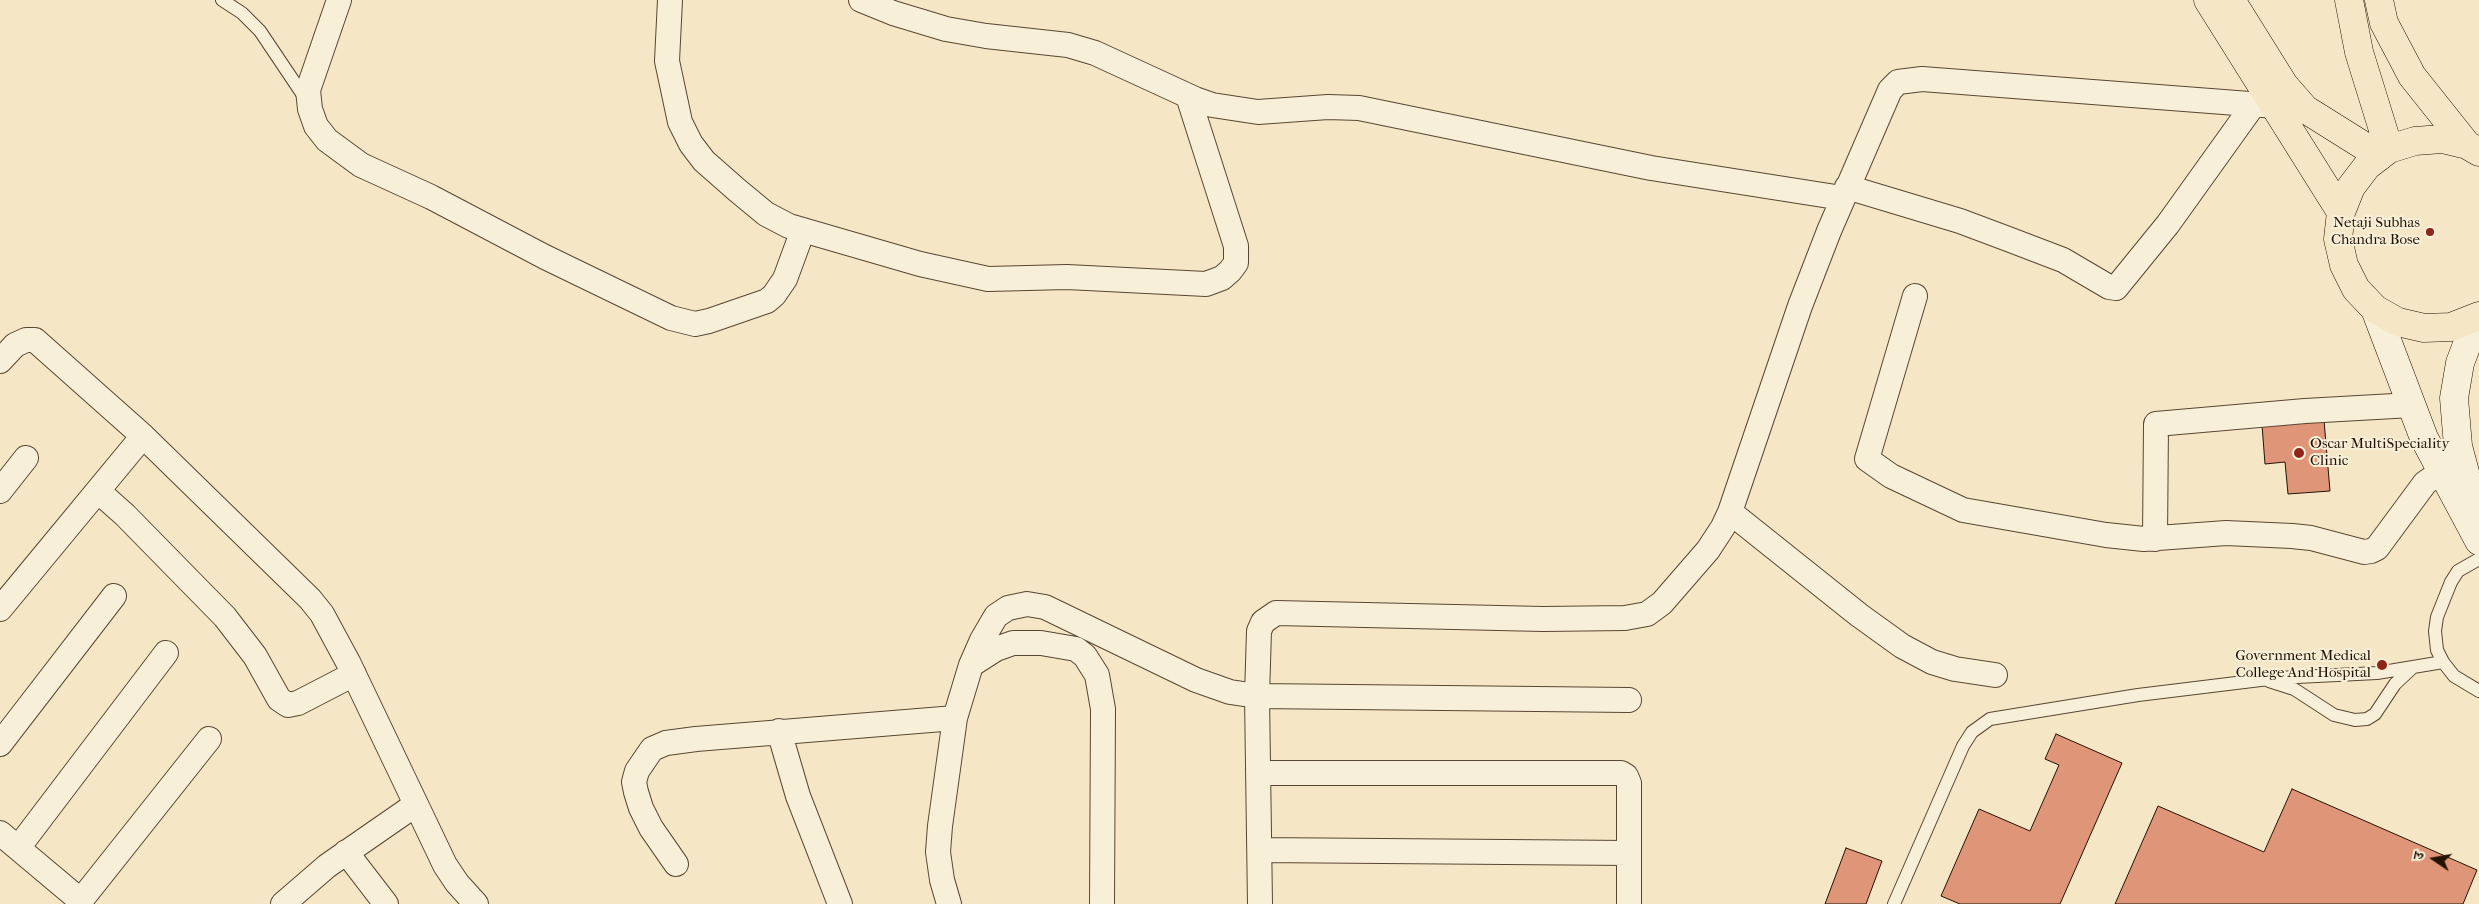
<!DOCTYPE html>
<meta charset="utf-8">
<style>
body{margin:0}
#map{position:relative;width:2479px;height:904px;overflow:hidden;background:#f5e7c5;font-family:"IM FELL French Canon","Noto Serif Devanagari",serif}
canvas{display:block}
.north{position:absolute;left:2409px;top:834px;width:50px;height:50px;-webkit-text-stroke:4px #f8efd9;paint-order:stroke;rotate:282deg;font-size:14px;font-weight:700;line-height:20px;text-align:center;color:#231201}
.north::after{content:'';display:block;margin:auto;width:18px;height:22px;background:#231201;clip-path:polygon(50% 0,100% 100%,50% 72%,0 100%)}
</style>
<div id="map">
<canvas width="2479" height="904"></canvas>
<div class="north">उ</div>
</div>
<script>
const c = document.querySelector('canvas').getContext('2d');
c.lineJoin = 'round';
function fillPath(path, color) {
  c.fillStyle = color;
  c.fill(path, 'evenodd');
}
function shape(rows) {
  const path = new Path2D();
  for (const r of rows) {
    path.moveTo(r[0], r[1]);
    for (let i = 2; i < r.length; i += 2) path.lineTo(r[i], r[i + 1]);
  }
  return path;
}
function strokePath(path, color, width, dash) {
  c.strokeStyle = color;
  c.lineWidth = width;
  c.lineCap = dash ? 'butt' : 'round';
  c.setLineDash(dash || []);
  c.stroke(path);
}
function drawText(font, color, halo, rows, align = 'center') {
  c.font = font + ' "IM FELL French Canon",serif';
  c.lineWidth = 4;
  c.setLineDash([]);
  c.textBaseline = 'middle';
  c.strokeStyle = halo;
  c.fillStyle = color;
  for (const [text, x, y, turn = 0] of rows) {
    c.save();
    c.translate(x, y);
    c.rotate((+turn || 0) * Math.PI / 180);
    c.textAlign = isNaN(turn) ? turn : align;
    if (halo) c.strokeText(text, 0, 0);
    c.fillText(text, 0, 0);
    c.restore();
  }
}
const building = shape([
 [2324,420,2330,491,2288,494,2285,462,2265,464,2262,425,2324,420],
 [2056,734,2122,763,2060,904,1960,904,1941,896,1979,809,2030,831,2059,765,2045,759,2056,734],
 [2292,789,2477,870,2463,904,2115,904,2158,806,2264,852,2292,789],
 [1846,848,1882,861,1866,904,1825,904,1846,848]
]);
const lane = shape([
 [222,0,242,13,260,31,307,101],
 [2479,559,2458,571,2451,582,2437,617,2435,631,2437,650,2443,662,2454,676,2479,691],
 [2269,681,2294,689,2334,715,2355,720,2367,719,2375,714,2395,684,2411,669],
 [1894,904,1963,746,1972,732,1990,719,2138,695,2277,678,2377,673,2443,662]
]);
const street = shape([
 [339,0,308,90,310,109,316,126,327,140,361,165,431,197,545,257,671,318,695,324,709,321,767,301,774,295,785,279,803,230],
 [670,0,667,61,680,122,691,144,704,161,737,190,766,214,789,226,920,264,988,279,1067,277,1206,284,1222,278,1230,271,1236,263,1236,246,1188,96],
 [861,0,893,13,946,29,986,36,1068,45,1095,53,1195,99,1212,105,1258,112,1328,107,1359,108,1651,168,1842,198],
 [1847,187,1960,221,2008,239,2063,260,2109,287,2116,288,2168,224,2254,104],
 [1915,296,1867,459,1891,476,1963,510,2106,535,2144,539,2226,533,2292,536,2311,538,2364,552,2371,551,2377,548,2425,483,2442,471],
 [0,361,15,345,26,340,35,340,143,436,310,599,322,614,349,664,445,865,457,883,476,904],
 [0,491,26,458],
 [98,491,125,515,225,617,255,656,279,699,288,705,298,703,354,674],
 [1730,512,1859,615,1902,646,1932,662,1955,669,1995,675],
 [2155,539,2156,424,2305,411,2412,405],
 [0,609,143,436],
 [971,665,996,649,1013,643,1041,643,1076,649,1085,656,1097,675,1103,709,1102,904],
 [779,731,798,796,840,904],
 [0,744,114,596],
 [1258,773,1621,773,1626,776,1629,783,1629,904],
 [0,833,81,901],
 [18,848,166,653],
 [1260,850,1629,853],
 [346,852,386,904],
 [676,864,651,828,641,808,636,792,634,782,637,771,652,749,666,743,696,739,955,718],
 [78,904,209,739],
 [283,904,327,866,415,805],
 [949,904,942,880,938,852,940,826,955,718,971,665,982,640,996,616,1008,608,1027,604,1045,607,1196,680,1230,692,1257,696,1629,700],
 [1260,904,1257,696,1259,631,1263,622,1276,613,1543,619,1625,618,1647,614,1662,603,1708,550,1723,527,1730,512,1800,306,1829,231,1890,90,1898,82,1922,79,2289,107]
]);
const secondary = shape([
 [2375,309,2424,438,2479,541],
 [2477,318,2460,363,2454,398,2458,446,2466,476,2479,501]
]);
const primary = shape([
 [2208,0,2341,212],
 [2231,0,2284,85,2305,109,2380,156],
 [2349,0,2359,52,2389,149],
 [2379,0,2384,23,2412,76,2467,145],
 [2479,152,2467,145,2442,139,2415,141,2389,149,2367,166,2351,187,2341,212,2338,239,2344,265,2356,289,2375,309,2398,322,2424,328,2451,327,2479,316]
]);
const markers = [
 [2430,232,5,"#8f2418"],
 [2299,453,6,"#8f2418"],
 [2382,665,6,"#8f2418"]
];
const poiNames = [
 ["Netaji Subhas",2420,223],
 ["Chandra Bose",2420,240],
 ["Oscar MultiSpeciality",2310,444,"left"],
 ["Clinic",2310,461,"left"],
 ["Government Medical",2371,656],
 ["College And Hospital",2371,673]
];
fillPath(building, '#df9678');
strokePath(building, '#231201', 1);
strokePath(lane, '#584732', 14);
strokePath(street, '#584732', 26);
strokePath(secondary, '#231201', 29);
strokePath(primary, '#231201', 29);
strokePath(lane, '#f8efd9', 12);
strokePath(street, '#f8efd9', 24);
strokePath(secondary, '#f8efd9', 28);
strokePath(primary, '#f5e7c5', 28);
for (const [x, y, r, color] of markers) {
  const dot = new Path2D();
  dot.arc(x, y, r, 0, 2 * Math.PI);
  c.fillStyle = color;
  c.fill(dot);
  strokePath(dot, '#f8efd9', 2);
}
drawText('15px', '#231201', '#f8efd9', poiNames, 'right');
</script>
